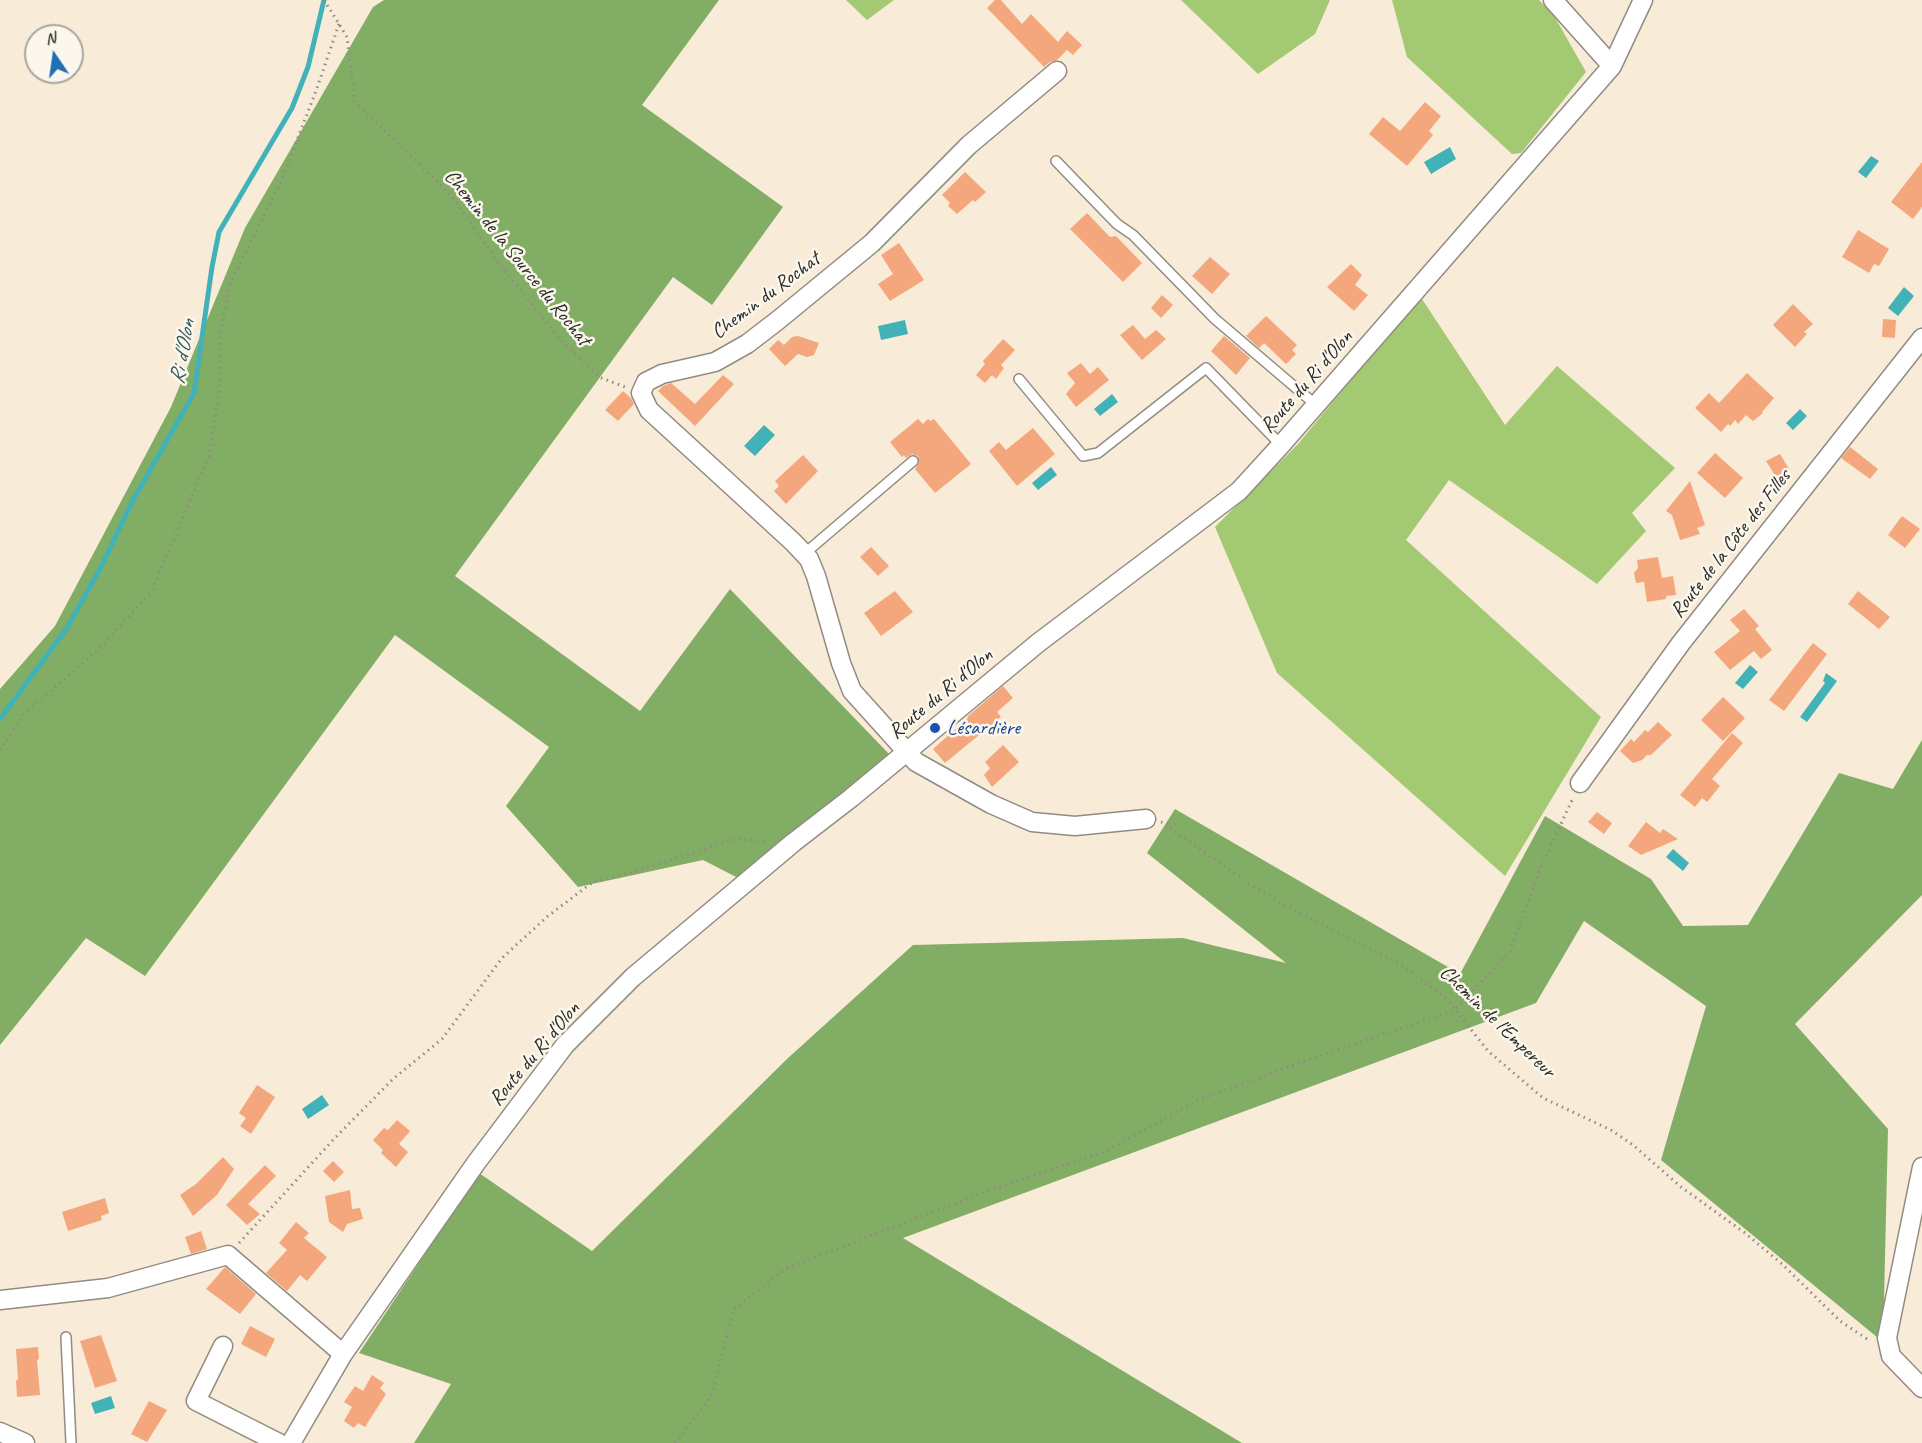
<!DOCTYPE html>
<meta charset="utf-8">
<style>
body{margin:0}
#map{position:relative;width:1922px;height:1443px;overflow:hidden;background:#f8ebd8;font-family:Caveat,sans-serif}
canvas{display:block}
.north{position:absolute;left:24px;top:24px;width:60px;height:60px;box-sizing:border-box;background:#fbf7ec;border:2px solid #a8a59f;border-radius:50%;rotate:347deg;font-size:16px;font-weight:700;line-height:24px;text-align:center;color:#2b2b2b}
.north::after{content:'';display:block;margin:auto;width:21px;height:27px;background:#1f6fb2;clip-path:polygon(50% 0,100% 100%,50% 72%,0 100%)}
</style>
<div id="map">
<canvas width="1922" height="1443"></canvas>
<div class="north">N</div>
</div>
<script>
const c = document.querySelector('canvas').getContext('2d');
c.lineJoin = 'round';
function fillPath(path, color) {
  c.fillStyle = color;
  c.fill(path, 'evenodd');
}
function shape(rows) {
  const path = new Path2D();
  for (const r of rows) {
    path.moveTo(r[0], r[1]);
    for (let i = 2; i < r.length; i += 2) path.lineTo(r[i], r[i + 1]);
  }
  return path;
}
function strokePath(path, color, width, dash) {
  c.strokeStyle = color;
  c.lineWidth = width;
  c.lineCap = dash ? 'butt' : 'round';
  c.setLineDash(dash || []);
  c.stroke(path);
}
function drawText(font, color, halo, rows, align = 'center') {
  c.font = font + ' Caveat,sans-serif';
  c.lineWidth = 5;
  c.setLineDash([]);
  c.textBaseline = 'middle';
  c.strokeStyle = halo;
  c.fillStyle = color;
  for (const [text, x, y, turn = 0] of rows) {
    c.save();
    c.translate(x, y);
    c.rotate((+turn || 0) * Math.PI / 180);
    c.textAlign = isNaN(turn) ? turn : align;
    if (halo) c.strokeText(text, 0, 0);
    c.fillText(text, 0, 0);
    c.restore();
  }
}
const green = shape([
 [846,0,894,0,867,20],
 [1181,0,1330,0,1315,34,1258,74],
 [1392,0,1539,0,1553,14,1586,72,1521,153,1512,154,1407,57],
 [1420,296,1505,425,1557,366,1675,468,1632,513,1646,531,1597,584,1449,480,1406,540,1601,717,1505,876,1277,673,1215,527,1298,444]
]);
const forest = shape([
 [384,0,719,0,642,105,783,207,712,305,673,277,455,576,640,711,730,589,891,756,742,880,703,860,578,887,506,806,549,747,395,635,145,976,86,938,0,1045,0,689,55,626,171,407,245,228,373,7],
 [1922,740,1922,895,1795,1024,1888,1129,1883,1342,1661,1160,1706,1006,1584,921,1536,1003,903,1238,1242,1443,414,1443,451,1384,359,1353,479,1173,592,1251,788,1058,913,945,1183,938,1286,963,1147,853,1175,809,1460,974,1545,816,1651,879,1683,926,1748,925,1839,773,1893,789]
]);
const water = shape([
 [1450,147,1456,159,1431,174,1424,162],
 [1871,156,1879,161,1866,178,1858,172],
 [1904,287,1914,296,1898,316,1888,308],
 [905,320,908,334,881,340,878,326],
 [1112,394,1118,402,1100,416,1094,409],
 [1800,409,1807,416,1793,430,1786,423],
 [764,425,775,435,755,456,744,446],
 [1051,467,1057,475,1038,490,1032,483],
 [1750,665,1758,672,1743,689,1735,683],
 [1826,673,1837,681,1807,722,1800,717,1825,683,1823,681],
 [1673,849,1689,863,1683,871,1666,857],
 [322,1095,329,1105,308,1119,302,1109],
 [111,1396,115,1408,95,1414,91,1403]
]);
const stream = shape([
 [0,719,67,628,101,567,132,502,194,393,212,267,219,232,292,108,308,67,324,0]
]);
const building = shape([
 [995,0,1001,0,1022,24,1031,14,1058,42,1067,31,1082,45,1073,55,1067,50,1057,60,1050,62,1044,67,987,8],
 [1425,102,1441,116,1429,131,1433,135,1407,166,1369,134,1383,117,1400,131],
 [1922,162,1922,207,1913,219,1891,202],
 [965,172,986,192,975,202,973,200,957,214,948,206,950,203,942,195],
 [1087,213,1110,237,1116,236,1142,263,1123,282,1070,229],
 [1858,230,1889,249,1879,266,1874,264,1869,273,1842,257],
 [899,243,924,280,890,301,878,284,893,274,881,255],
 [1210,257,1230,274,1212,294,1192,276],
 [1351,264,1362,275,1355,285,1368,295,1354,311,1327,287],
 [1162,295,1173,305,1161,318,1151,308],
 [1793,304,1813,324,1804,332,1807,334,1795,347,1773,325],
 [1266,316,1297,345,1292,350,1296,354,1286,364,1264,343,1259,348,1246,336],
 [1883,319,1896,320,1895,338,1882,337],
 [1133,325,1145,339,1156,330,1166,339,1142,360,1120,335],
 [798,336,819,343,814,355,807,357,798,354,785,366,769,349,778,340,784,345,792,337],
 [1224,336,1250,358,1236,375,1211,351],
 [1003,339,1015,350,1001,365,1004,368,996,379,992,375,985,383,976,375,985,364,983,361],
 [1081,363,1090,374,1098,367,1109,380,1076,407,1066,394,1075,383,1067,373],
 [1747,373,1774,398,1762,412,1763,413,1753,421,1746,415,1738,424,1735,420,1730,426,1728,424,1721,432,1695,408,1709,393,1719,403],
 [723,375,734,384,695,426,658,391,663,386,671,383,695,404],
 [623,391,631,398,634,404,618,421,605,410],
 [918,419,923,424,928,419,930,421,934,419,971,464,935,493,915,469,919,463,918,456,912,454,906,458,904,455,902,457,890,442],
 [1033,428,1055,454,1017,486,989,451,999,442,1006,450],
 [1850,447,1878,469,1870,479,1841,458],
 [1715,453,1743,478,1725,498,1697,473],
 [1780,454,1789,469,1776,477,1766,461],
 [803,455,818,471,786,504,774,491,779,486,775,481],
 [1690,481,1705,525,1697,528,1700,534,1680,540,1672,515,1666,511],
 [1902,516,1920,529,1905,548,1888,535],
 [871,547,889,566,878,576,860,557],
 [1658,557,1662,578,1673,576,1676,595,1666,596,1666,599,1647,602,1644,582,1636,583,1634,573,1638,568,1637,560],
 [895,591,913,612,881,636,864,613],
 [1858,591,1890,617,1879,629,1848,604],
 [1744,609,1759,626,1755,629,1772,650,1761,659,1754,651,1730,670,1714,652,1740,631,1730,620],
 [1813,643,1827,654,1784,711,1769,700],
 [1003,686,1013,698,997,712,1001,717,945,763,933,749,968,718,967,717],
 [1723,697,1745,718,1723,741,1701,720],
 [1658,722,1672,735,1651,755,1647,755,1642,760,1633,763,1620,751,1631,739,1634,742,1645,730,1648,732],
 [1732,733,1743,743,1712,779,1720,786,1707,802,1702,798,1695,807,1680,795],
 [1003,745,1019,762,992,787,984,775,990,768,985,762],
 [1597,812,1612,823,1604,834,1588,822],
 [1646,822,1660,833,1663,829,1678,839,1641,855,1628,846],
 [257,1085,275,1097,251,1134,240,1126,246,1118,239,1113],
 [397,1120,410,1131,399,1144,408,1152,396,1167,381,1153,383,1150,373,1140,384,1128,388,1130],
 [223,1157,234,1169,217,1195,193,1216,180,1195,196,1184],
 [333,1161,344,1172,334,1182,323,1171],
 [265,1165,276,1176,248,1204,260,1214,247,1225,226,1205],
 [350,1190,352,1209,360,1208,363,1219,347,1224,343,1232,329,1222,325,1196],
 [105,1198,109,1213,101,1216,102,1220,68,1231,62,1212],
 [296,1222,309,1233,304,1238,327,1257,307,1281,300,1275,287,1291,266,1273,287,1250,279,1243],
 [201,1231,207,1249,191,1254,185,1237],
 [225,1267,256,1294,240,1314,206,1289],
 [250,1326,275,1339,266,1357,241,1344],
 [101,1335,117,1381,95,1388,80,1341],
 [38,1347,39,1359,37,1360,40,1395,17,1397,16,1380,18,1380,16,1349],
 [372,1375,384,1383,380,1388,386,1394,365,1427,358,1423,354,1428,344,1421,352,1407,344,1402,355,1386,363,1391],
 [149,1401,167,1410,147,1442,131,1434]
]);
const path = shape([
 [324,0,347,37,355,102,451,195,501,266,558,337,599,377,625,387],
 [0,750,25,713,101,647,151,592,209,456,219,392,221,329,230,284,282,179,316,91,339,24],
 [1161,822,1169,824,1171,829,1248,883,1281,903,1402,965,1447,999,1488,1051,1543,1098,1611,1130,1633,1145,1681,1187,1745,1233,1782,1264,1840,1321,1870,1341],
 [239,1243,333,1140,393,1079,442,1039,502,958,548,916,593,882,634,872,735,839,768,841],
 [675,1443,711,1397,733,1310,787,1268,985,1192,1106,1151,1198,1100,1333,1051,1455,1010,1510,951,1541,867,1573,798]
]);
const service = shape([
 [1056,161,1117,224,1133,235,1215,319,1316,405],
 [1019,379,1083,456,1098,453,1206,368,1281,445],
 [804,554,913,461],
 [66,1337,71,1443]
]);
const minor = shape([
 [1553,0,1612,66],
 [1057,71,969,145,872,243,777,321,747,344,715,362,662,374,646,382,641,393,649,410,793,542,809,559,816,576,841,663,852,691,916,762,991,804,1032,822,1075,826,1146,819],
 [1580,783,1681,643,1922,338],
 [1922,1167,1887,1338,1891,1356,1922,1388],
 [0,1300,108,1288,228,1255,343,1354],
 [223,1346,196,1401,279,1443],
 [0,1432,25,1443],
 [291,1443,343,1354,476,1163,565,1045,633,977,794,842,851,798,1038,643,1239,491,1281,445,1612,66,1643,0]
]);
const markers = [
 [935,728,6,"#1a4fb4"]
];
const streetNames = [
 ["Chemin de la Source du Rochat",517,258,51],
 ["Chemin du Rochat",766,296,-37],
 ["Route du Ri d'Olon",1307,382,-49],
 ["Route de la Côte des Filles",1731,544,-52],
 ["Route du Ri d'Olon",941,694,-40],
 ["Chemin de l'Empereur",1497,1022,44],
 ["Route du Ri d'Olon",535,1054,-50]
];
const transitNames = [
 ["Lésardière",947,728]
];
const waterNames = [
 ["Ri d'Olon",183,352,-80]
];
fillPath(green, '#a3c973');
fillPath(forest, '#82ad65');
fillPath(water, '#42b2b9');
strokePath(stream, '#42b2b9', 5);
fillPath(building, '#f4a77c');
strokePath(service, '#928b82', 12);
strokePath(minor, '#928b82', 21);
strokePath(path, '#928b82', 3, [1.5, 4.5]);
strokePath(service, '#fff', 9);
strokePath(minor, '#fff', 18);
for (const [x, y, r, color] of markers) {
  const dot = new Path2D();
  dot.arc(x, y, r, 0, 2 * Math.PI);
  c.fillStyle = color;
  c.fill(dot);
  strokePath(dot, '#fbf7ec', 2);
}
drawText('21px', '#2b2b2b', '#fbf7ec', streetNames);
drawText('21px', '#164399', '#fbf7ec', transitNames, 'left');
drawText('italic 22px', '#335a5d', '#fbf7ec', waterNames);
</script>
